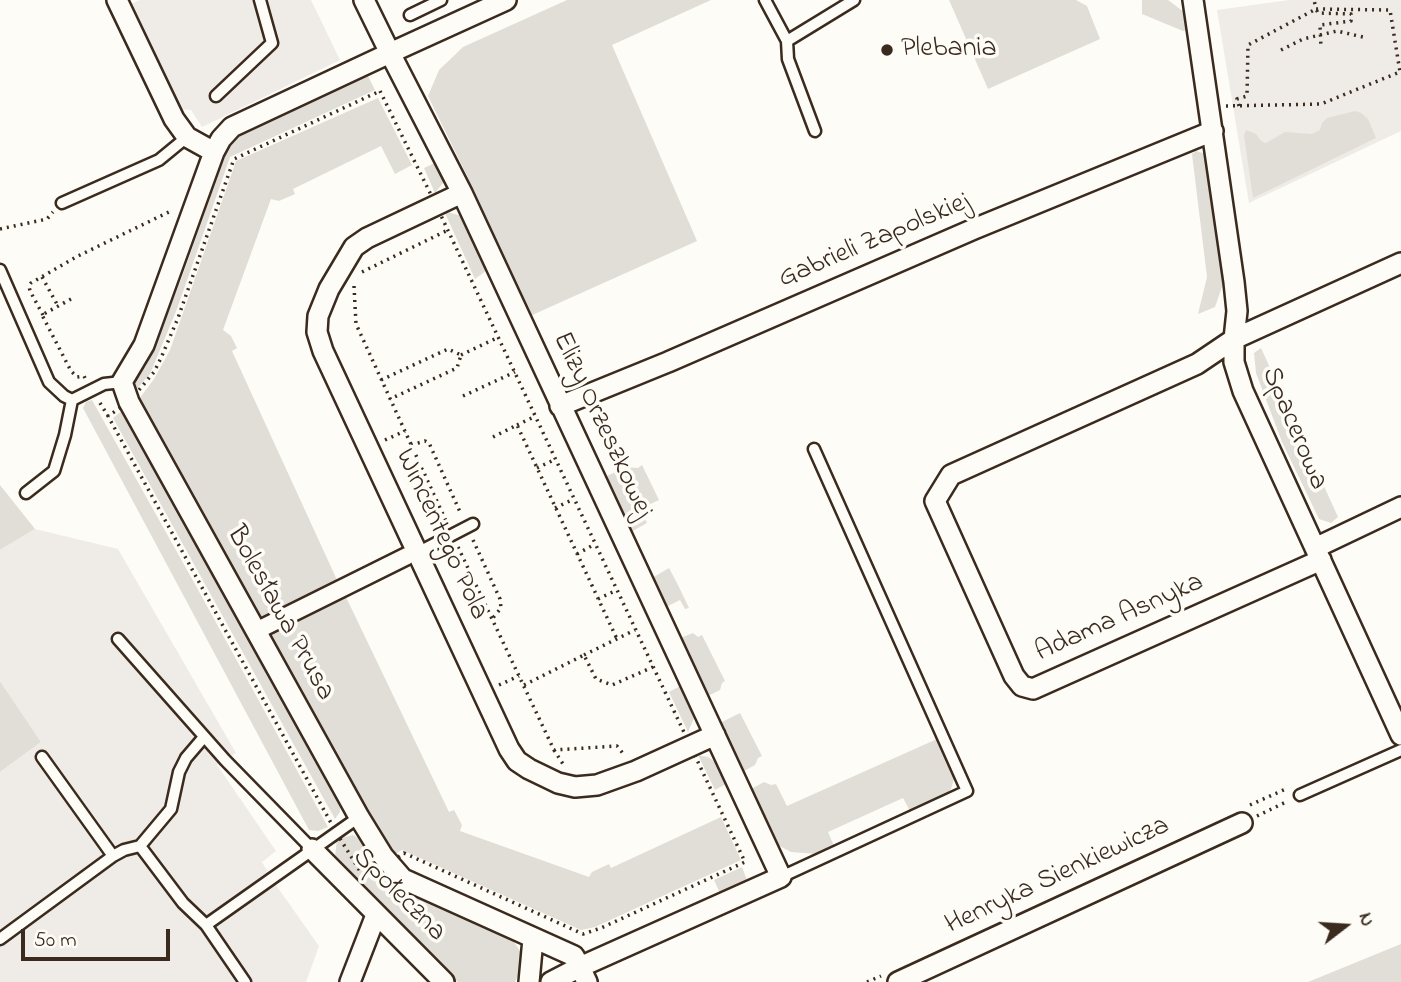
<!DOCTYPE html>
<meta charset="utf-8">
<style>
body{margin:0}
#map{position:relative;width:1401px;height:982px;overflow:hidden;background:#fdfcf7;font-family:"Indie Flower",sans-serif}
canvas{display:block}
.north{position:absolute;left:1310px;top:891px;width:70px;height:70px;-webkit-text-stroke:5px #fdfcf7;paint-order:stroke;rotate:73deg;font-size:19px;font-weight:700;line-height:28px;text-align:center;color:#3b2a1e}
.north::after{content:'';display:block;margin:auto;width:24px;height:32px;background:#3b2a1e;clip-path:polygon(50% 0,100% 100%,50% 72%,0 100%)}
.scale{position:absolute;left:21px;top:929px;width:149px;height:32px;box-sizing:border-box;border:4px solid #3b2a1e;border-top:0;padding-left:9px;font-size:21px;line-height:24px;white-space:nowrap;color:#3b2a1e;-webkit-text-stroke:5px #fdfcf7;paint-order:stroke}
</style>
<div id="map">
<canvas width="1401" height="982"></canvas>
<div class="north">N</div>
<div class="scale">50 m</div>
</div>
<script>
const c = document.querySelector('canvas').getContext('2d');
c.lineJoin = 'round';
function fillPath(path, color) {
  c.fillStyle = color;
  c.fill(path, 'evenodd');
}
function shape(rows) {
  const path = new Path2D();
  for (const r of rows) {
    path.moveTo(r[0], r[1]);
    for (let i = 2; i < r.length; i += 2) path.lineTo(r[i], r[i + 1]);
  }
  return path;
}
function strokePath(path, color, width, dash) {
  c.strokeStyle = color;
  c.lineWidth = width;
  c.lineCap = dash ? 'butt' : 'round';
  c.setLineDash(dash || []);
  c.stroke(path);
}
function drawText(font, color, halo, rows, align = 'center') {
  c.font = font + ' "Indie Flower",sans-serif';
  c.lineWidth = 7;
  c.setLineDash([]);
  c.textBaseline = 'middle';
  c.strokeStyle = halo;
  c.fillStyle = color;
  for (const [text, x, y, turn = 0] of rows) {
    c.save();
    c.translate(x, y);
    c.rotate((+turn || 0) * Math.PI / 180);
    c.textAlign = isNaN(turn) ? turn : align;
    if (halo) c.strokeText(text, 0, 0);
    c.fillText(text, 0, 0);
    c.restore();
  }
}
const built = shape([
 [140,0,311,0,340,60,202,127,191,110,179,109,131,4],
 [1289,0,1401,0,1401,131,1249,203,1217,10],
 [35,529,118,549,236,753,217,765,276,851,262,862,271,878,319,946,306,982,0,982,0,772,41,742,0,681,0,550]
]);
const green = shape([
 [567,0,711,0,612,45,697,241,530,316,472,186,428,96,439,70,463,47],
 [949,0,1076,0,1087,6,1100,39,988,89],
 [1142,0,1168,0,1184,12,1188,30,1183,31,1142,14],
 [368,76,375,90,230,157,177,309,150,374,135,391,133,384,146,366,181,280,227,150,233,142,238,137],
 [378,98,412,165,395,174,381,146,293,189,295,194,279,201,271,199,223,330,231,336,237,348,232,351,337,580,260,620,139,399,154,379,170,350,236,161],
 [1355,111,1361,113,1368,119,1376,138,1253,198,1244,136,1246,130,1256,134,1261,141,1266,143,1285,132,1312,134,1320,130,1322,123,1327,118],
 [1196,151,1206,154,1223,284,1215,307,1198,314,1207,277,1192,154],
 [437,162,443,174,443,183,435,193,424,168],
 [444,211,462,216,487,270,475,279],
 [1261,348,1338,517,1331,523,1319,519,1282,442,1256,373,1254,353],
 [92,400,196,586,328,827,318,831,309,830,83,408,86,402],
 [122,411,340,802,340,812,335,819,113,418],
 [642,465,659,500,640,509,647,523,631,532,606,481,607,476,625,467,638,468],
 [0,485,35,529,0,550],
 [669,568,677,583,689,608,685,609,680,600,666,607,652,578],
 [345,595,449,812,454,810,462,825,460,831,589,877,592,872,609,864,611,868,721,817,741,860,595,927,581,930,402,850,395,854,382,839,270,633],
 [693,633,698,637,702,635,725,681,722,683,720,690,710,695,706,694,682,642,683,637],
 [0,681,41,742,0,772],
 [682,685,692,708,694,718,688,732,669,692],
 [740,713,762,756,758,758,755,765,744,771,741,769,720,723],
 [937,739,954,779,951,789,944,797,910,811,903,798,828,832,834,846,817,854,791,852,778,845,751,793,753,788,764,782,771,785,776,784,787,806],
 [698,755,708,757,717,763,728,783,715,790],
 [353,835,510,936,520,951,522,967,515,982,458,982,454,979,335,857,337,839],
 [742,867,747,880,720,893,714,880],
 [1401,944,1401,982,1308,982]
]);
const path = shape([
 [1281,50,1303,39,1337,31,1363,37],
 [380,91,436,205,745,862,601,928,583,934,404,853,390,863,363,876,336,832,108,416,129,402,154,372,161,358,178,318,234,159,380,91],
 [1226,106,1321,104,1400,72,1390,10,1316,9,1314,0],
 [1239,106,1237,99,1247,96,1248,45,1316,9,1318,13,1351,14,1351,21,1320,25,1321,48],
 [0,229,47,219,53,212],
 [362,272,448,230],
 [42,277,58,306],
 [354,286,356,324,446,521],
 [71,299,42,315,71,371,77,377,84,376,85,378],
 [43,315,30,291,29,286,31,283,78,256,173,210],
 [461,355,499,337],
 [381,380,448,349,461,355,457,368,390,399],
 [463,396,515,372],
 [100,403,108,416],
 [517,425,536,416],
 [493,437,517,425,617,639],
 [385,440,405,431],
 [411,445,425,441,429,443,461,514],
 [537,468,556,459],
 [555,508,574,499],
 [473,540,500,599,501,608,492,619],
 [458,547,554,750,617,746,625,756],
 [577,554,595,544],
 [598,599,617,590],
 [584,655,635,630],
 [499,685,519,676],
 [524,685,584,655,596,679,612,685,653,667],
 [554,750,563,764],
 [1250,805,1288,788],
 [1257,816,1288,801],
 [867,982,881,976]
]);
const service = shape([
 [765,0,787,41,788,59,815,131],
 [410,15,441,0],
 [787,41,854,0],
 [216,96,272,43,260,0],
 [62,203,159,160,187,137],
 [0,270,49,382,64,396,72,400,104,384,122,382],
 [26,493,54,471,65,435,72,400],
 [417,553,473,524],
 [118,639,225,760,312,849],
 [42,757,113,856],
 [1300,795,1401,750],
 [140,846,171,809,179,772,186,758,204,737],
 [781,877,967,791,814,449],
 [206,925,359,817],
 [0,939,113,856,124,850,140,846,183,903,206,925,245,982]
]);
const pedestrian = shape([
 [256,631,407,556]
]);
const minor = shape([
 [117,0,174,119,187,137,214,152],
 [364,0,390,53,462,193,781,877,580,967,574,956,403,879,383,856,359,817,256,631,129,402,122,382,144,345,214,152,221,139,232,127,390,53,506,0],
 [1193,0,1234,282,1237,311,1234,339,1234,362,1243,391,1401,735],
 [462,193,367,238,354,247,329,289,318,316,317,332,323,351,509,749,517,761,529,769,558,783,575,787,597,785,636,771,715,735],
 [560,406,668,362,974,229,1213,131],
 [1315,548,1401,507],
 [1321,560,1033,689,1022,686,1014,676,935,501,951,475,1197,364,1234,339,1401,263],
 [312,849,444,982],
 [350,982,376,915],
 [529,982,533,939],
 [551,982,580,967,587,982],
 [898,982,1242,823]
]);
const markers = [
 [887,50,7,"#3b2a1e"]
];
const poiNames = [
 ["Plebania",901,50]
];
const streetNames = [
 ["Gabrieli Zapolskiej",875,242,-23],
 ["Elizy Orzeszkowej",601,426,65],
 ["Spacerowa",1293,429,67],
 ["Wincentego Pola",440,535,65],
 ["Bolesława Prusa",279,614,61],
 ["Adama Asnyka",1120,619,-24],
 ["Henryka Sienkiewicza",1058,877,-25],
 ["Społeczna",398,896,45]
];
fillPath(built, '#efece7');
fillPath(green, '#e1ded7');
strokePath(service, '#3b2a1e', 15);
strokePath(pedestrian, '#3b2a1e', 21);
strokePath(minor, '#3b2a1e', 24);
strokePath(path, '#3b2a1e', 3.5, [2, 5]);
strokePath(service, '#fdfcf7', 10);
strokePath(pedestrian, '#fdfcf7', 16);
strokePath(minor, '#fdfcf7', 19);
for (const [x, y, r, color] of markers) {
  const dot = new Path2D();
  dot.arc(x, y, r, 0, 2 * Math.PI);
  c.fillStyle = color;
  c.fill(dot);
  strokePath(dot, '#fdfcf7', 2.5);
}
drawText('28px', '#3b2a1e', '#fdfcf7', poiNames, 'left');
drawText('28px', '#3b2a1e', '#fdfcf7', streetNames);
</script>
